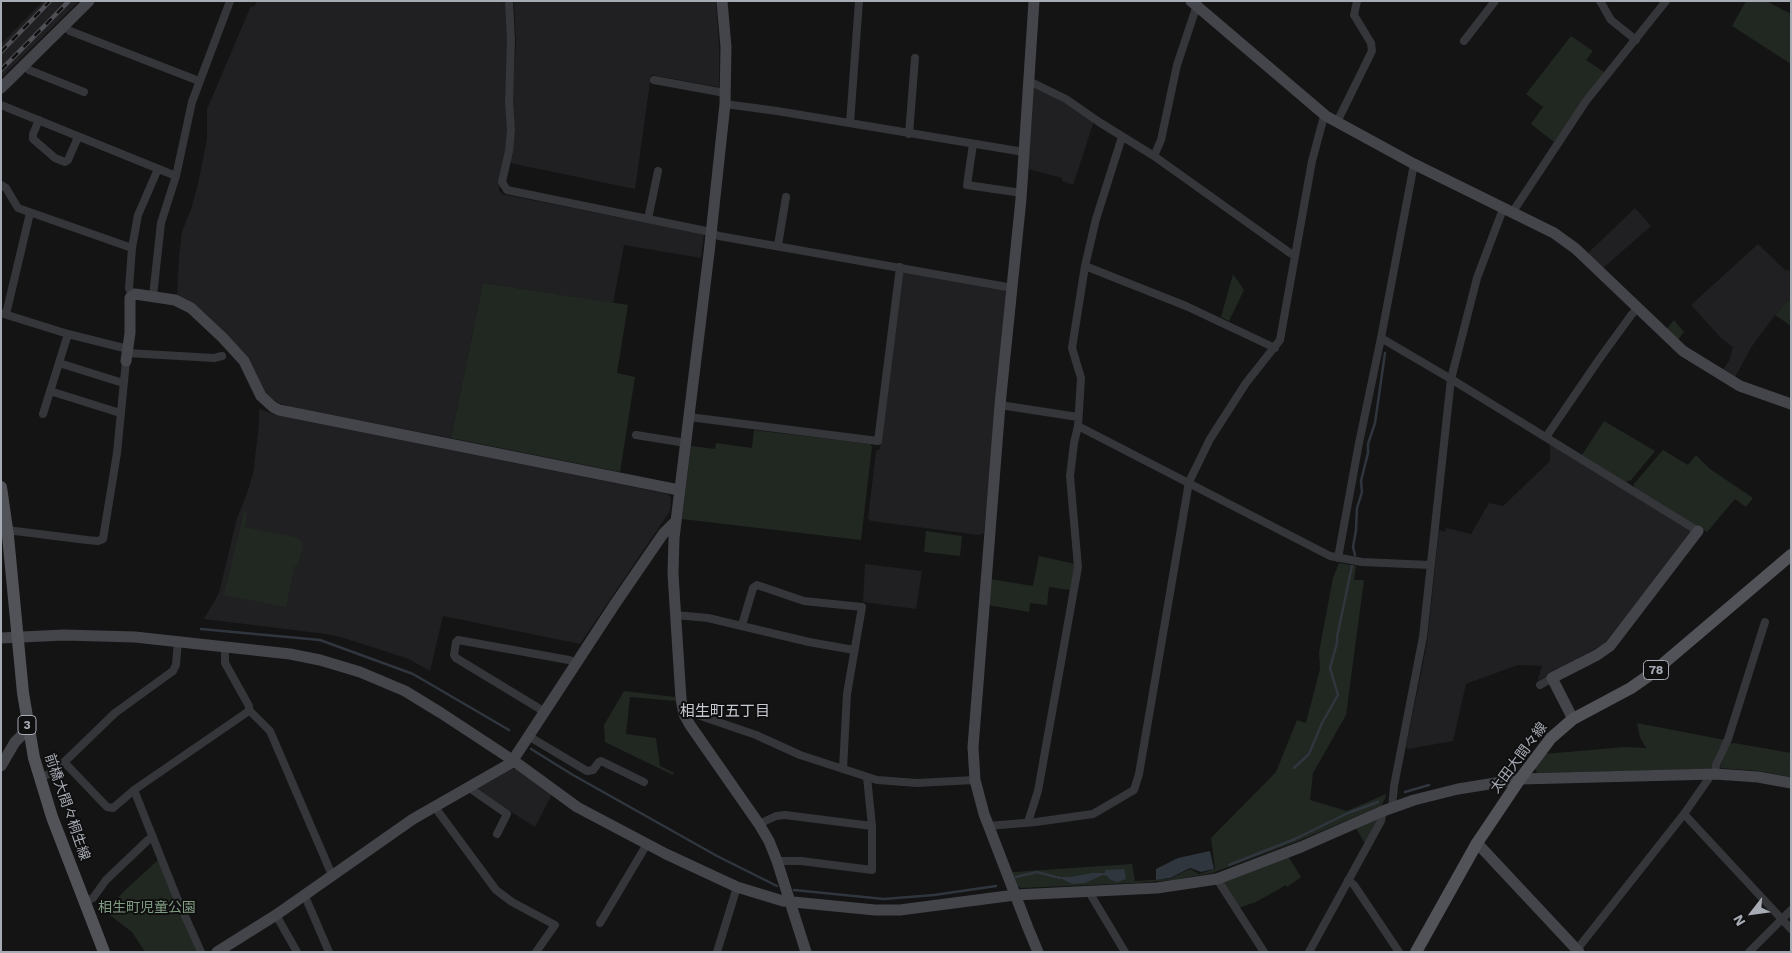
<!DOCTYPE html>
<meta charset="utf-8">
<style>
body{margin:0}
#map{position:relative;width:1792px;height:953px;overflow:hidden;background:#141415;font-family:"Work Sans",sans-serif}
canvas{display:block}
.frame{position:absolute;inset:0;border:2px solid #a7abb4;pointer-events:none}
.north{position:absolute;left:1727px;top:888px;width:50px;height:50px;-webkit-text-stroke:4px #0f0f10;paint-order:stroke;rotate:240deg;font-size:14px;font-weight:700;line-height:20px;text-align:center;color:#a7abb4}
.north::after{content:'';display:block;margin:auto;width:18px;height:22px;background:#a7abb4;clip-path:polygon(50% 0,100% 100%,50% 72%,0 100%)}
</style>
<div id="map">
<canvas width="1792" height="953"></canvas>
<div class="frame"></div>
<div class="north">N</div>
</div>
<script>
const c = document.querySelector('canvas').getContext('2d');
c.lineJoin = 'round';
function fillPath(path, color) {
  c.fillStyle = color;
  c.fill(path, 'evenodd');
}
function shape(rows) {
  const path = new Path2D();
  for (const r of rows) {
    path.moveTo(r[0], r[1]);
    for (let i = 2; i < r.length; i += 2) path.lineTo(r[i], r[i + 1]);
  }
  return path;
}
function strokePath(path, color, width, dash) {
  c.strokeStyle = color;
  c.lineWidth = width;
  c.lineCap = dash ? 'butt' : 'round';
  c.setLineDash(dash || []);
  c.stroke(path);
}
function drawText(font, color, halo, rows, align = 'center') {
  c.font = font + ' "Work Sans","Noto Sans JP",sans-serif';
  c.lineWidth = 4;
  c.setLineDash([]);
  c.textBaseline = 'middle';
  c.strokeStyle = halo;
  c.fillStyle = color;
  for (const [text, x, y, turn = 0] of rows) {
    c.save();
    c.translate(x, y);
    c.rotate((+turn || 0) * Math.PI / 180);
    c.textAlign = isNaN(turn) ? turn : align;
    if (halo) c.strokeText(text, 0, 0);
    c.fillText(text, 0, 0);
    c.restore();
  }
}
const built = shape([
 [43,1,79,1,1,78,1,44],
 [257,1,494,1,506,3,508,42,505,102,508,133,499,190,501,194,704,234,701,258,624,245,613,303,483,283,451,438,291,407,276,402,266,394,250,361,177,297,179,256,182,232,192,206,198,184,207,139,207,109,251,6,254,7],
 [514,1,716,1,719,44,719,87,651,75,635,189,510,163,515,130,512,101,516,43],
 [1033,87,1066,102,1094,121,1073,185,1062,181,1062,178,1028,169],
 [1635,208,1651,226,1602,269,1587,254],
 [1758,244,1786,271,1787,270,1791,272,1791,298,1775,315,1752,346,1734,379,1721,372,1729,361,1733,347,1722,339,1691,305],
 [905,270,1005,290,1007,293,984,533,979,535,871,521,868,518,876,451,880,449,901,273],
 [259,409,275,415,668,494,671,498,670,511,580,644,443,616,430,671,409,659,344,638,326,634,204,619,219,593,237,518,246,496,253,474,259,425],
 [1550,444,1691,531,1691,534,1604,644,1539,680,1538,679,1542,666,1518,665,1466,684,1453,741,1408,749,1406,747,1427,644,1439,530,1445,532,1446,528,1471,534,1489,503,1503,506,1550,461],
 [865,564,922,571,916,609,863,602],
 [512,769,519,769,552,794,535,827,475,789]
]);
const green = shape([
 [1746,1,1766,1,1791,14,1791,64,1732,26],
 [1571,36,1593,51,1586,60,1604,72,1554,142,1531,124,1543,107,1526,94],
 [1233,274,1244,290,1229,321,1221,317],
 [483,283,628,305,617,373,635,377,620,472,451,438],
 [1791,298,1791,326,1775,315],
 [1674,320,1684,332,1677,341,1666,330],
 [1604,421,1655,451,1631,480,1625,482,1582,455],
 [754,430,870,444,872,447,861,540,682,519,691,446,715,449,716,443,752,448],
 [1663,450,1688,465,1696,455,1710,469,1753,498,1746,507,1735,499,1707,532,1634,487,1634,484],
 [244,512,247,513,245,527,299,538,303,544,298,564,294,567,286,607,224,595],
 [926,531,962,536,960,556,924,552],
 [1039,556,1075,564,1070,590,1049,587,1047,605,1030,603,1029,612,988,605,990,579,1033,586],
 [1339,563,1356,566,1354,580,1364,580,1346,715,1313,773,1310,800,1347,811,1386,794,1385,799,1381,806,1298,841,1212,873,1173,880,1135,883,1021,888,1017,886,1012,873,1014,872,1132,864,1135,881,1169,879,1190,869,1199,874,1215,869,1211,838,1276,772,1297,720,1306,723,1320,669,1319,652,1333,578],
 [624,691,675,697,675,701,630,697,626,734,656,738,660,766,674,773,673,775,605,742,604,725],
 [1637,723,1725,740,1718,750,1711,768,1708,769,1537,773,1534,767,1544,754,1625,747,1646,748,1640,737],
 [1734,743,1791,753,1791,777,1759,771,1720,768,1729,744],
 [1377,819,1378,820,1365,844,1356,828],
 [1288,856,1301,877,1287,887,1286,885,1256,902,1238,908,1222,884,1224,880],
 [158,860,196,951,195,952,145,952,132,932,107,913,122,893]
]);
const water = shape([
 [1210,851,1214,869,1201,872,1190,868,1170,878,1156,880,1156,869,1178,858],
 [1124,869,1126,879,1118,882,1111,880,1107,876,1103,875,1085,883,1072,884,1058,877,1070,877,1092,873,1105,873,1105,870]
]);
const stream = shape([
 [1355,555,1353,547,1356,530,1357,508,1362,492,1361,481,1368,453,1368,444,1375,423,1385,353],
 [201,629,320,640,413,674,509,730],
 [531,749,573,775,717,856,777,886],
 [1294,768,1309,754,1322,723,1338,695,1330,668,1337,643,1337,637,1352,566],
 [1405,792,1429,785],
 [1229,865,1295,839,1348,813,1378,802],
 [1016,877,1037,872,1060,878],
 [794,890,884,899,934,895,996,886]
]);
const street = shape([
 [509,1,511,40,509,102,511,130,509,151,502,182,507,190,706,231,719,236,1013,288],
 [1600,1,1611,20,1636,40],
 [64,26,70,31,199,81],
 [1464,41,1495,1],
 [24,65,29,70,84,92],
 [654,80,725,93],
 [1029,81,1066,99,1099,122,1154,156,1290,253,1295,255],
 [725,104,777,111,1024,152],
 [1,105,176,176],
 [39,120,33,134,33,139,55,158,65,162,68,160,78,137],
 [1337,122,1372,51,1371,43,1354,15,1357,1],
 [850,123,859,1],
 [909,134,915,58],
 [973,144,967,185,1022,193],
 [1154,156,1161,140,1177,65,1198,2],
 [1,185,6,188,18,208,132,248],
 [1512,213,1586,101,1666,1],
 [648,219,658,171],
 [778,245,786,197],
 [1085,266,1186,306,1275,348],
 [132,296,129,288,132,248,138,215,158,169],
 [153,296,161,223,176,176,192,102,230,1],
 [1,313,68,334,128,349],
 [6,314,30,213],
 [1381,338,1451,379,1698,531],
 [127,353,214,358,222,356],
 [59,363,123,383],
 [50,391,120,413],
 [1000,405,1078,417],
 [43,414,68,334],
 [689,417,878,441,900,267],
 [1078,426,1330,556,1362,562,1430,565],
 [636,435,686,443],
 [1546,437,1600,358,1632,314,1638,308],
 [7,530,87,540,98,541,103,539,117,453,126,361],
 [1338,558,1359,443,1381,338,1414,164],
 [675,615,708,618,809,642,854,650],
 [742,625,753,588,757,585,804,601,862,607,847,694,843,769],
 [1540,685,1552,678],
 [249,710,270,731,332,875],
 [545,712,456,658,454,655,456,642,458,640,569,660,576,663],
 [684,714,692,713,756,735,800,755,877,780,917,783,975,780],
 [530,737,587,771,593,770,599,762,601,761,644,782],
 [64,762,107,807,113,808,134,790,246,713,249,711,249,706,225,663,225,646],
 [1715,774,1716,765,1728,739,1765,622],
 [39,778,54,772,115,713,173,671,176,665,178,641],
 [468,787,507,814,497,834],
 [134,790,177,898,201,952],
 [434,806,496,890,512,902,555,925,536,952],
 [1392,808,1394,786,1423,637,1451,379,1477,278,1503,209],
 [1684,814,1791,929],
 [1028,822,1038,791,1078,567,1070,476,1074,443,1078,426,1081,378,1072,348,1085,266,1096,219,1122,137],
 [759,824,776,816,785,815,872,826],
 [988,826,1036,822,1093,814,1134,790,1139,774,1189,482,1210,439,1246,383,1280,340,1312,161,1323,120,1326,116],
 [777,861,801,861,872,870,872,826,867,777],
 [1217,879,1264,952],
 [1348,880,1354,885,1399,952],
 [1089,892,1125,952],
 [304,894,329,952],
 [85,902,93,898,106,880,148,840,153,837],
 [276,915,297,952],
 [600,923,647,844],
 [717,952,737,887],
 [1309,952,1381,821,1383,811],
 [1575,952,1684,814,1709,778,1709,775],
 [1749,952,1791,910]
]);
const secondary = shape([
 [722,1,726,47,725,104,709,253,674,538,673,574,681,699,684,714,690,725,759,824,769,841,777,861,806,952],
 [1034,1,1021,199,1000,405,973,747,975,780,984,814,1028,928,1038,952],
 [1191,1,1326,116,1414,164,1554,233,1576,249,1683,351,1740,386,1791,404],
 [1,88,89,1],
 [126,361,130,333,130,298,132,296,135,294,175,300,191,308,223,338,244,361,261,396,273,407,279,410,679,490],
 [1,638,64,635,135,637,290,654,320,660,360,672,405,691,441,713,514,761,577,807,666,854,737,887,783,901,875,910,900,910,1015,895,1157,888,1217,879,1301,847,1383,811,1414,800,1458,789,1520,779,1715,774,1758,777,1791,783],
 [1573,719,1552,678,1597,655,1610,646,1698,531],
 [1,766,15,742,28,729],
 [1477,843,1579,952],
 [217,952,276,915,413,819,511,763,615,604,663,534,676,521]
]);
const primary = shape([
 [1,487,8,536,23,693,34,758,52,817,104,952],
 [1416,952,1477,843,1520,779,1551,738,1573,719,1631,688,1651,674,1791,555]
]);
const rail = shape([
 [1,52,50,1],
 [1,70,69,1]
]);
const shields = [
 [1656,670,25],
 [27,725,18]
];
const shieldNames = [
 ["78",1656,670],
 ["3",27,725]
];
const streetNames = [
 ["太田大間々線",1519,758,-53],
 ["前橋大間々桐生線",67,807,71]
];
const parkNames = [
 ["相生町児童公園",147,908]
];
const neighbourhoodNames = [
 ["相生町五丁目",725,712]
];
fillPath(built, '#202022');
fillPath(green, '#212822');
fillPath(water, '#2f363d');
strokePath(stream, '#2f363d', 2.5);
strokePath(street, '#35363a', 8);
strokePath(secondary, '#44454a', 11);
strokePath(primary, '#525359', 12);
strokePath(rail, '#4f5055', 4.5);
strokePath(rail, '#0f0f10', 2.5, [8]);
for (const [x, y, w] of shields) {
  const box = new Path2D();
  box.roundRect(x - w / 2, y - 9.5, w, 19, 4);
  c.fillStyle = '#0f0f10';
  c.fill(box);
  strokePath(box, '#a7abb4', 1);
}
drawText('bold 12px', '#a7abb4', null, shieldNames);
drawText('14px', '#a7abb4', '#0f0f10', streetNames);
drawText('14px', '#809d83', '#0f0f10', parkNames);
drawText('15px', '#c8cad1', '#0f0f10', neighbourhoodNames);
</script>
